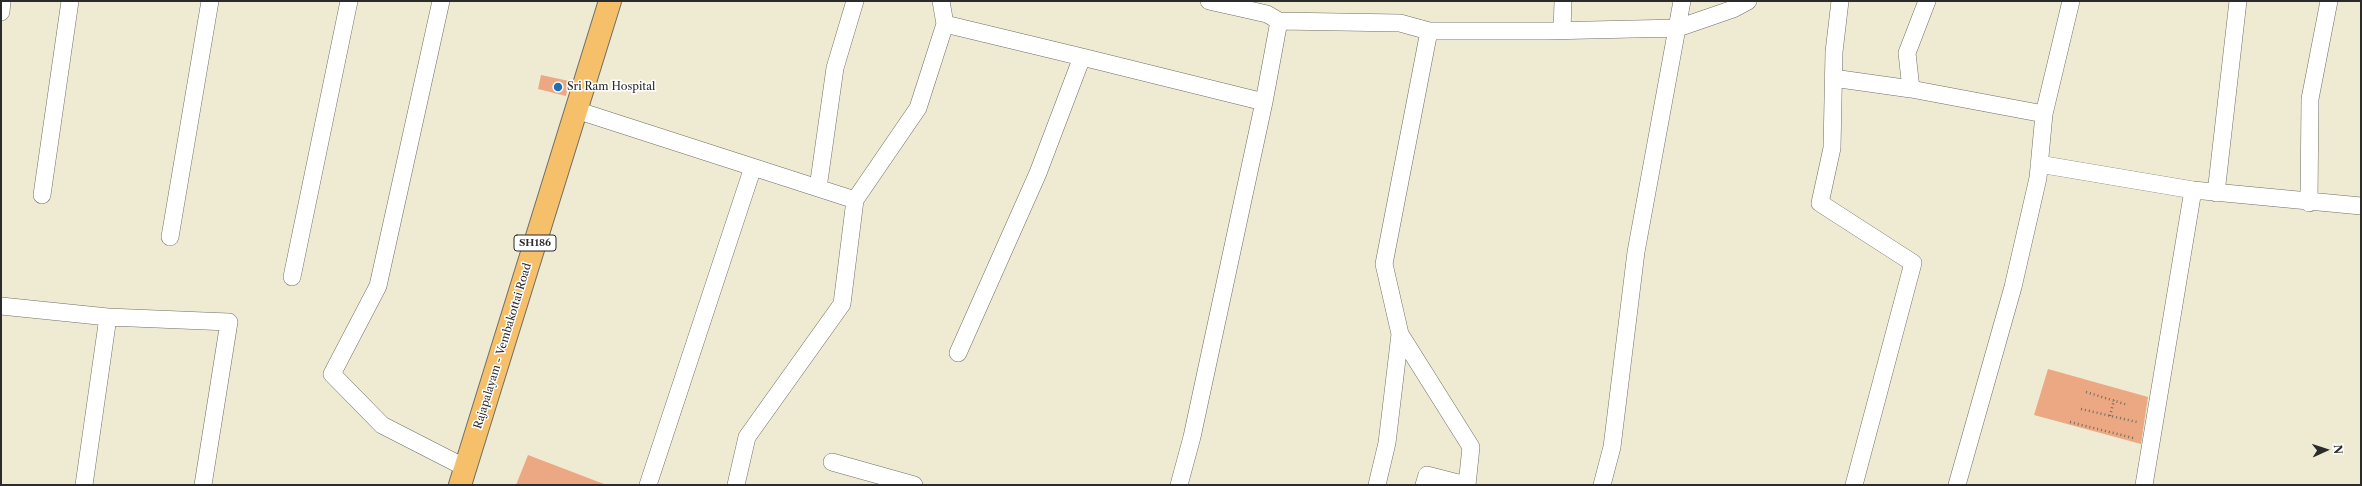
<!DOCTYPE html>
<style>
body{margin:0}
#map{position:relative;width:2362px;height:486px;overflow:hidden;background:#efebd3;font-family:"Libre Caslon Text",serif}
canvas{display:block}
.frame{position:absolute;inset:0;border:2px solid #2b2b2b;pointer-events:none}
.north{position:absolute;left:2306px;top:430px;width:40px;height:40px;-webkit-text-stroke:3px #fff;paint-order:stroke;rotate:87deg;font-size:11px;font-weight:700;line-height:16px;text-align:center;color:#2b2b2b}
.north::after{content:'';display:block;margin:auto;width:14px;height:18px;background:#2b2b2b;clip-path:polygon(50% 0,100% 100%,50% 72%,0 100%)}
</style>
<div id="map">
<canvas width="2362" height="486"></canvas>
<div class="frame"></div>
<div class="north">N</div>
</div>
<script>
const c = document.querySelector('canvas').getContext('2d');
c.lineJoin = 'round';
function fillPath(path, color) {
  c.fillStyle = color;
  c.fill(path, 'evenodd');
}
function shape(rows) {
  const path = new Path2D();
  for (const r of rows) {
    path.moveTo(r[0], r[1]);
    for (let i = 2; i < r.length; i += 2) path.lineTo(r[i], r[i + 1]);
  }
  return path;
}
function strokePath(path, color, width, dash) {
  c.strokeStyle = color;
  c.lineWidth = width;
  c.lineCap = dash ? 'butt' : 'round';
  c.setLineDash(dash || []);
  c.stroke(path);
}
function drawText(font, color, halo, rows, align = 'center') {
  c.font = font + ' "Libre Caslon Text",serif';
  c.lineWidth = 3;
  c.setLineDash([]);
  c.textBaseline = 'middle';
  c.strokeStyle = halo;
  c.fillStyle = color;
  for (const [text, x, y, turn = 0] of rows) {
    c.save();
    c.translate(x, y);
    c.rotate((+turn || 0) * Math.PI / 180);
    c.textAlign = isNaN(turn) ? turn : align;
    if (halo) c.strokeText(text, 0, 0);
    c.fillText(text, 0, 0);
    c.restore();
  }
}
const building = shape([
 [541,75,569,81,566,96,538,89],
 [2048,369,2148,397,2141,444,2034,415],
 [528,455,604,484,603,485,516,485]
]);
const path = shape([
 [2086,392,2128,405],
 [2081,409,2137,422],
 [2110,416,2114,400],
 [2070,422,2133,438,2134,436]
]);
const street = shape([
 [441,1,378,286,332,374,382,425,466,468],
 [1209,1,1267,14,1279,21,1400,23,1429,31,1546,31,1678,28,1733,9,1748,1],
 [1840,1,1834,52,1832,148,1820,203,1913,263,1854,485],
 [1927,1,1907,53,1911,89,2044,114],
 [1,12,2,1],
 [945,24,1082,57,1038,173,958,353],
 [1429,31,1384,264,1400,334,1471,447,1467,485],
 [1562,31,1563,1],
 [1082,57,1264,102],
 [1833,78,1911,89],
 [576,110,855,200],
 [2039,164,2193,190],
 [818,188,835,68,855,1],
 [2216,193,2238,1],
 [42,195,70,1],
 [2309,203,2310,99,2329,1],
 [170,237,210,1],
 [292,277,349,1],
 [1,306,108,317,84,485],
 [108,317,229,322,203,485],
 [832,462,914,485],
 [648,485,753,167],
 [736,485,747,437,842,304,855,200,918,108,945,24,941,1],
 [1179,485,1192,437,1264,102,1279,21],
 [1377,485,1387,443,1400,334],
 [1424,485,1427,475,1466,485],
 [1602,485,1612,447,1636,252,1682,1],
 [1957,485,2013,287,2038,178,2044,114,2071,1],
 [2144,485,2193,190,2361,206]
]);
const primary = shape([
 [460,485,610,1]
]);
const markers = [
 [558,87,5,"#1f6fb2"]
];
const shields = [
 [535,243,42]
];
const shieldNames = [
 ["SH186",535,243]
];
const poiNames = [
 ["Sri Ram Hospital",567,87]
];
const streetNames = [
 ["Rajapalayam - Vembakottai Road",503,346,-73]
];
fillPath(building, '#eba882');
strokePath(street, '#706e66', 18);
strokePath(primary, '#706e66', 24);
strokePath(path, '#706e66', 2.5, [1, 3]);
strokePath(street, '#fff', 17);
strokePath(primary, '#f6c06b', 22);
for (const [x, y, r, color] of markers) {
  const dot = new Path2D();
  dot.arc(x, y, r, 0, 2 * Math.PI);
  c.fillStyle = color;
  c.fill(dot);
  strokePath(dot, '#fff', 1.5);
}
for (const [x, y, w] of shields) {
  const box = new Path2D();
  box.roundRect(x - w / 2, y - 8, w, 16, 3);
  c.fillStyle = '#fff';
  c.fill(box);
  strokePath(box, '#2b2b2b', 1);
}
drawText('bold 10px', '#2b2b2b', null, shieldNames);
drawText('11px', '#2b2b2b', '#fff', poiNames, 'left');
drawText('11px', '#2b2b2b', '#fff', streetNames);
</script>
